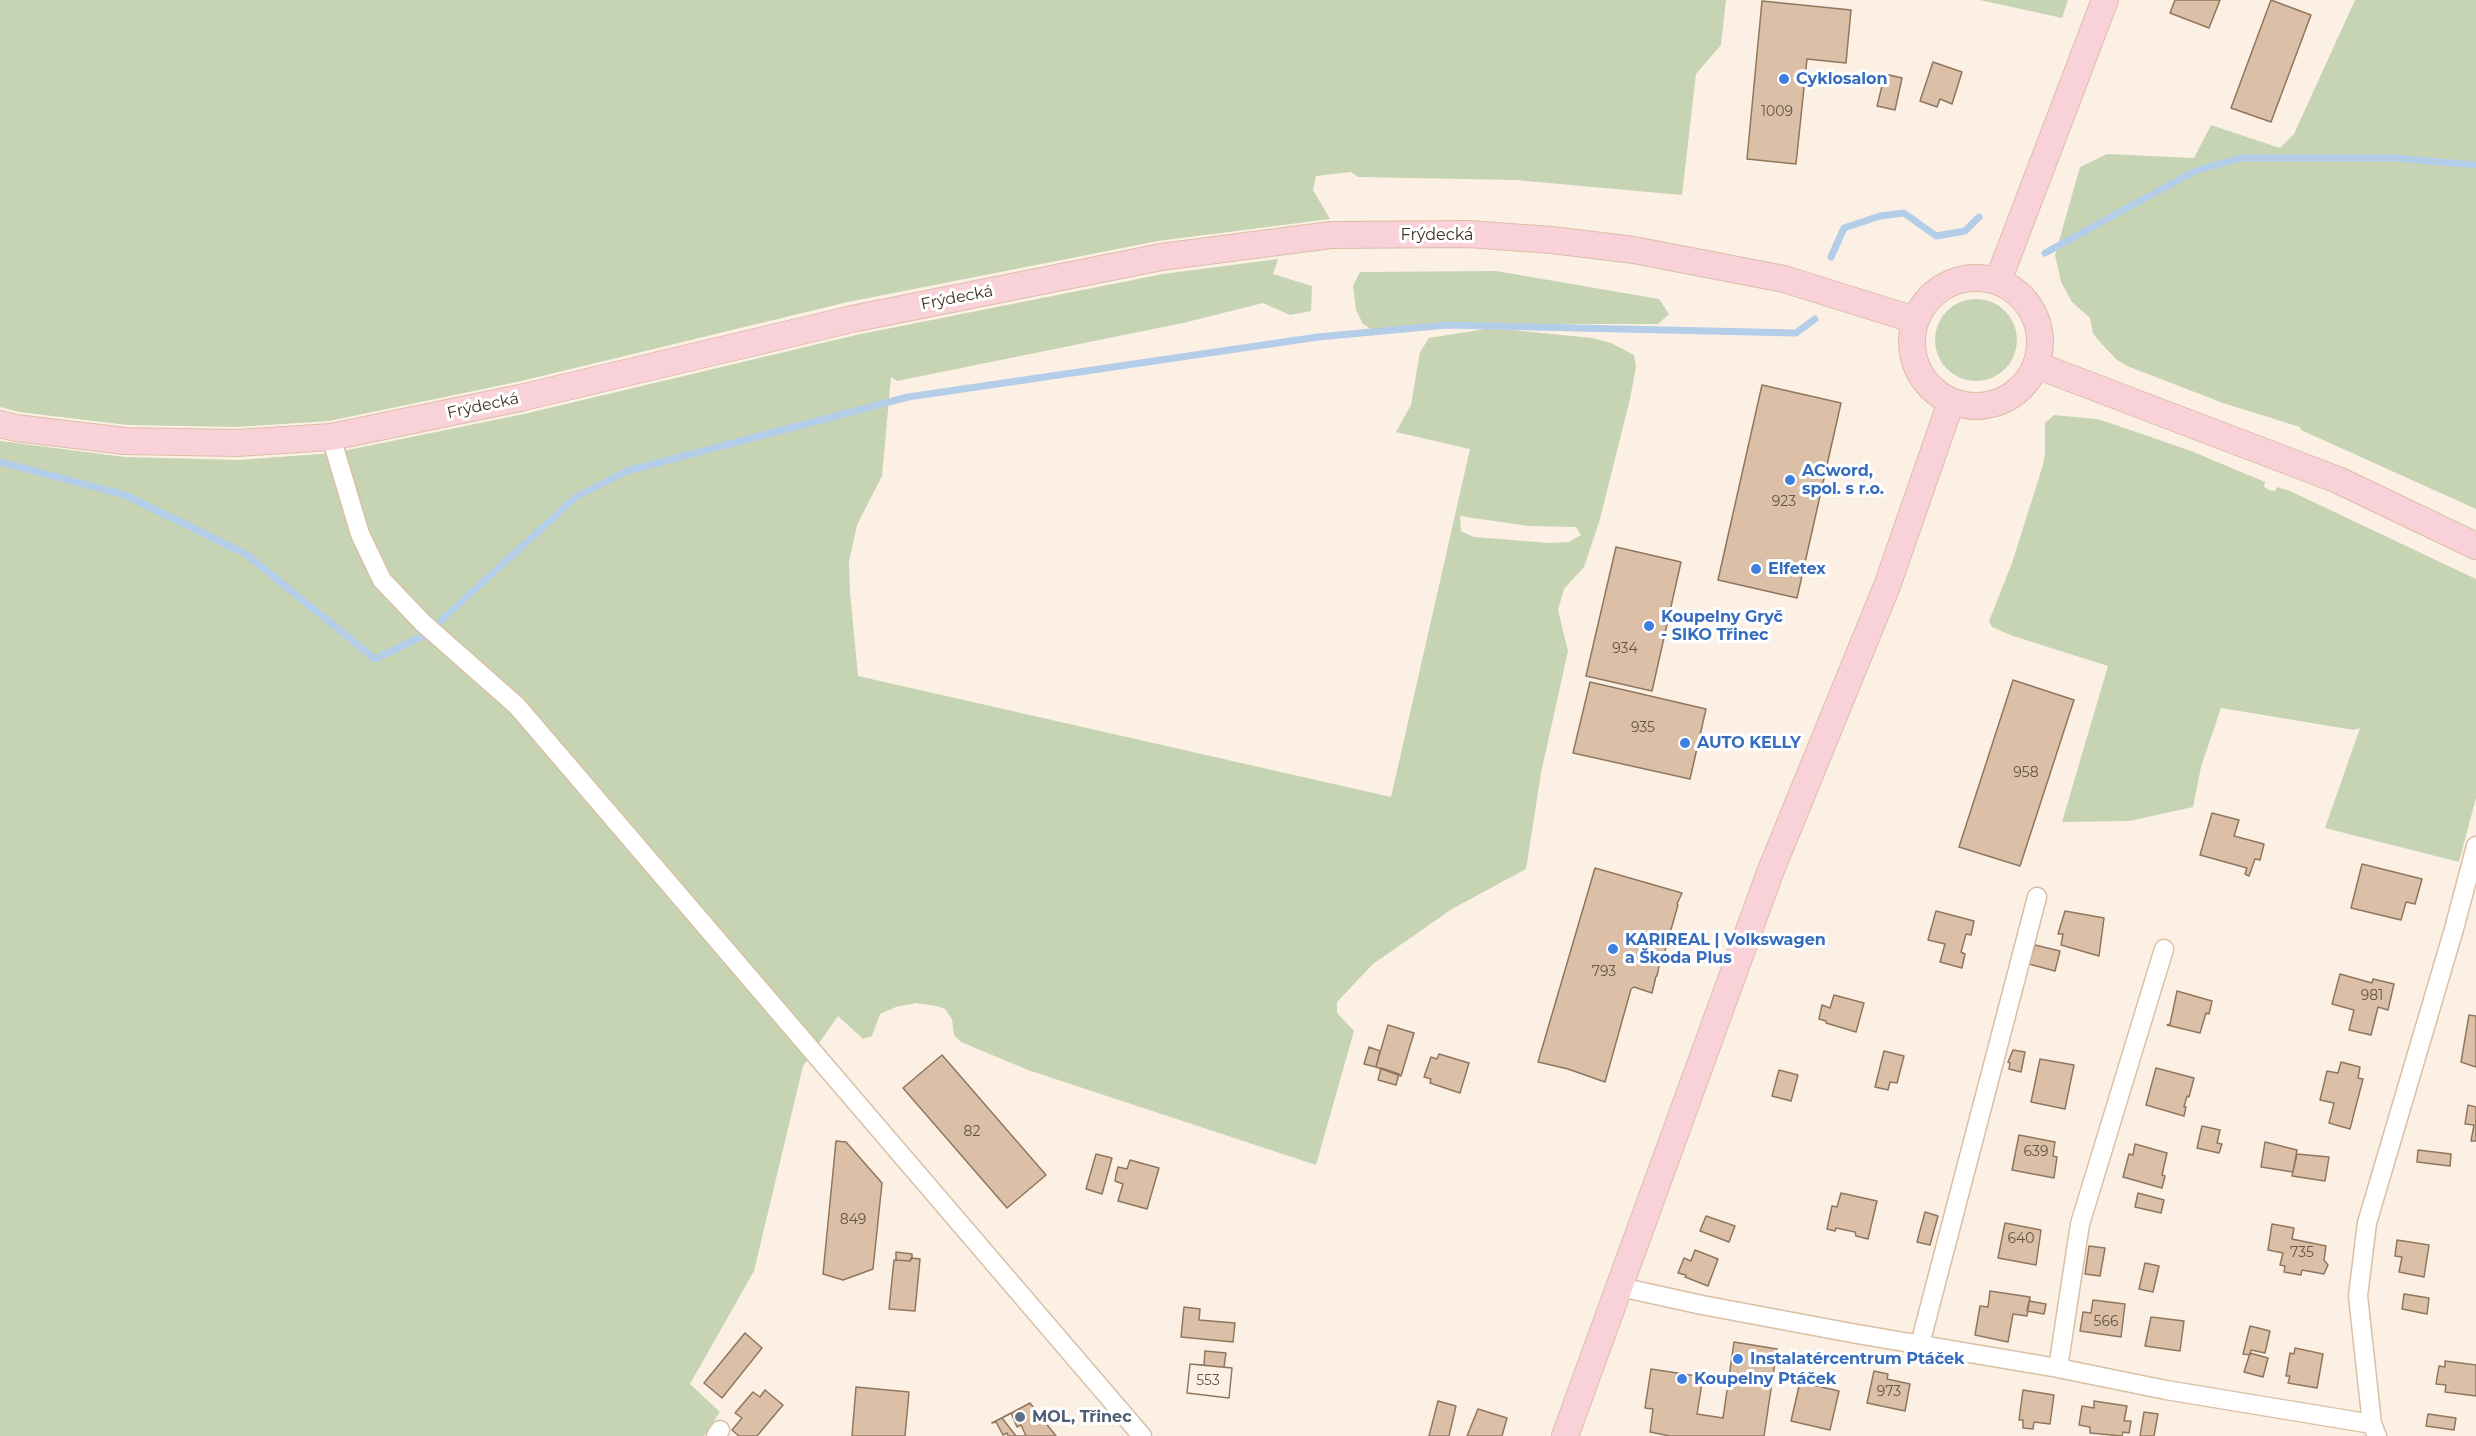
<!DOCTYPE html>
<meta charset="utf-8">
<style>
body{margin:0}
canvas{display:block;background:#fcf0e5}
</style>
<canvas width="2476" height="1436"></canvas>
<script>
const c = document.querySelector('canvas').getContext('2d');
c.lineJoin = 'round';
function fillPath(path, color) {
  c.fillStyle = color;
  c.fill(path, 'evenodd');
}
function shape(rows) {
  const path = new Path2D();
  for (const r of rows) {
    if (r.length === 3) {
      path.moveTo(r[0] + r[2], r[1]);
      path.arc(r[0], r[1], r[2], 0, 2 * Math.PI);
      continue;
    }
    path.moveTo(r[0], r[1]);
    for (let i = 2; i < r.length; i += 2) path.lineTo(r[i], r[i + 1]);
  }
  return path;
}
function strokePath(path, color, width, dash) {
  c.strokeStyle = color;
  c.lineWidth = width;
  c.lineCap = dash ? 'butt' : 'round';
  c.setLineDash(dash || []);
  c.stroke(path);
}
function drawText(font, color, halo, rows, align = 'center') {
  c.font = font + ' Montserrat,sans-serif';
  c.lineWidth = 6;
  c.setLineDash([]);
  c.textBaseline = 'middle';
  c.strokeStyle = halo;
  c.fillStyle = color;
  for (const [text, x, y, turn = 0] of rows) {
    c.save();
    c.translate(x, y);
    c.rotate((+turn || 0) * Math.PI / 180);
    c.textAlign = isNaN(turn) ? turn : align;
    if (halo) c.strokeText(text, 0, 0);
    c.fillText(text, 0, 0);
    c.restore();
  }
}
const green = shape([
 [0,0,1726,0,1721,45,1696,74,1682,195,1515,180,1358,177,1351,172,1316,176,1313,190,1330,219,1158,241,848,302,517,382,329,421,237,427,127,425,19,412,0,407],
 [1980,0,2068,0,2062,18],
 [2355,0,2476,0,2476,509,2301,430,2300,427,2223,403,2127,366,2117,360,2098,340,2093,333,2090,318,2072,302,2061,282,2055,255,2080,167,2107,154,2194,158,2211,125,2280,148,2294,134],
 [1278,259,1273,274,1312,286,1311,311,1290,315,1263,303,1183,323,897,381,891,377,882,476,857,525,849,562,850,592,858,676,1391,797,1470,449,1396,432,1411,405,1420,352,1429,338,1492,328,1592,338,1611,343,1634,355,1636,367,1630,399,1600,519,1584,567,1564,589,1558,610,1568,651,1541,773,1526,869,1452,909,1373,964,1337,1002,1337,1013,1354,1031,1316,1165,1028,1070,961,1042,954,1035,952,1019,945,1009,936,1006,916,1003,896,1007,880,1014,872,1036,863,1039,838,1016,803,1066,754,1271,690,1384,720,1412,704,1436,0,1436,0,441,125,457,238,460,333,453,524,414,856,335,1163,274],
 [1460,516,1528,526,1576,527,1581,535,1569,542,1550,543,1474,537,1461,531],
 [1496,271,1659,299,1669,314,1658,324,1460,324,1371,329,1363,324,1356,310,1353,286,1360,272],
 [1976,340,41],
 [2054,415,2096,419,2110,423,2191,451,2265,482,2264,487,2269,490,2275,491,2277,487,2290,491,2476,579,2476,798,2459,862,2325,828,2360,728,2354,730,2221,708,2201,767,2193,807,2129,821,2062,822,2108,666,2013,636,1992,627,1989,621,2012,563,2042,468,2045,454,2045,423]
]);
const stream = shape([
 [2045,253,2195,171,2240,158,2394,158,2476,165],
 [1831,257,1844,228,1880,216,1904,213,1936,236,1965,231,1979,217],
 [0,462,125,495,246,554,375,659,425,635,576,497,627,471,908,397,1318,337,1447,325,1796,333,1815,319]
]);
const building = shape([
 [2175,0,2220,0,2209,28,2170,13,2175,0],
 [2271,0,2311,15,2271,122,2231,108,2271,0],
 [1762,1,1851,10,1846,63,1807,59,1796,164,1747,159,1762,1],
 [1933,62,1962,72,1952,104,1940,99,1937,107,1920,101,1933,62],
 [1885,74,1902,78,1895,110,1877,106,1885,74],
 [1762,385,1841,403,1797,598,1718,580,1762,385],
 [1616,547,1681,562,1652,691,1586,676,1616,547],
 [2013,680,2074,700,2020,866,1959,847,2013,680],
 [1590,682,1706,709,1690,779,1573,753,1590,682],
 [2212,813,2239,820,2234,836,2264,844,2260,860,2255,859,2249,876,2245,874,2247,868,2200,855,2212,813],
 [2362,864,2422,879,2415,904,2406,902,2401,920,2351,908,2362,864],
 [1595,868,1682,893,1677,904,1678,905,1662,961,1660,961,1657,976,1656,976,1652,993,1634,987,1631,989,1605,1082,1568,1069,1538,1062,1595,868],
 [1936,911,1974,921,1971,935,1966,934,1961,952,1965,954,1962,968,1940,962,1945,944,1928,940,1936,911],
 [2065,911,2104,918,2099,956,2061,945,2063,934,2058,934,2065,911],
 [2035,945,2060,951,2055,971,2029,964,2035,945],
 [2340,974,2372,983,2373,979,2394,984,2388,1010,2378,1007,2371,1035,2349,1030,2354,1010,2332,1004,2340,974],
 [2177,991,2212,1001,2209,1014,2206,1013,2200,1033,2167,1025,2170,1024,2177,991],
 [1834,995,1864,1003,1856,1032,1826,1023,1826,1021,1819,1019,1822,1005,1830,1008,1834,995],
 [2469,1015,2476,1016,2476,1067,2461,1062,2469,1015],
 [1388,1025,1414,1033,1401,1076,1376,1067,1388,1025],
 [1369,1047,1380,1051,1376,1067,1364,1064,1369,1047],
 [2013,1050,2025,1052,2021,1072,2009,1069,2010,1063,2008,1062,2013,1050],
 [1884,1051,1904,1056,1897,1083,1890,1082,1888,1090,1875,1087,1884,1051],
 [1439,1054,1469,1063,1460,1093,1430,1083,1431,1079,1424,1077,1431,1057,1437,1059,1439,1054],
 [942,1055,1046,1175,1007,1208,903,1088,942,1055],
 [2040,1059,2074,1065,2065,1109,2031,1102,2040,1059],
 [2341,1062,2360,1067,2358,1078,2363,1079,2350,1129,2329,1123,2334,1103,2320,1100,2327,1071,2338,1073,2341,1062],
 [1381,1068,1399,1074,1396,1085,1378,1080,1381,1068],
 [2156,1068,2194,1078,2189,1097,2187,1096,2184,1107,2186,1107,2184,1116,2146,1105,2156,1068],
 [1779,1070,1798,1075,1791,1101,1772,1096,1779,1070],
 [2468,1105,2476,1107,2476,1141,2471,1141,2474,1125,2465,1124,2468,1105],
 [2202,1126,2220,1130,2217,1143,2222,1144,2219,1153,2197,1148,2202,1126],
 [2019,1135,2055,1142,2053,1156,2057,1157,2054,1178,2012,1170,2019,1135],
 [836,1141,846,1142,882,1183,873,1269,843,1280,823,1274,836,1141],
 [2265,1142,2297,1150,2293,1172,2261,1167,2265,1142],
 [2135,1144,2167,1153,2162,1175,2165,1176,2162,1188,2123,1177,2129,1154,2133,1155,2135,1144],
 [2418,1150,2451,1154,2450,1166,2417,1162,2418,1150],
 [1096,1154,1112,1158,1102,1194,1086,1189,1096,1154],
 [2297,1154,2329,1157,2325,1181,2292,1176,2297,1154],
 [1130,1160,1159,1168,1147,1209,1118,1201,1123,1184,1115,1181,1116,1175,1118,1167,1127,1169,1130,1160],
 [1841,1193,1877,1201,1868,1239,1856,1236,1855,1232,1836,1228,1835,1231,1827,1229,1832,1206,1837,1207,1841,1193],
 [2138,1193,2164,1200,2161,1213,2135,1207,2138,1193],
 [1925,1212,1938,1216,1930,1245,1917,1242,1925,1212],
 [1706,1216,1735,1226,1729,1242,1700,1231,1706,1216],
 [2005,1223,2041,1230,2036,1265,1998,1258,2005,1223],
 [2272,1224,2294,1228,2292,1239,2326,1246,2324,1260,2328,1265,2324,1274,2302,1270,2301,1275,2284,1272,2285,1266,2280,1265,2283,1253,2268,1250,2272,1224],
 [2397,1240,2429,1245,2424,1277,2399,1272,2402,1257,2395,1256,2397,1240],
 [2089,1246,2105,1248,2100,1276,2085,1274,2089,1246],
 [1695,1250,1718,1259,1708,1286,1685,1277,1686,1275,1678,1273,1684,1258,1691,1261,1695,1250],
 [896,1252,912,1254,912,1258,910,1261,896,1260,896,1252],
 [911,1258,920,1259,915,1311,889,1309,894,1260,910,1261,911,1258],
 [2145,1263,2159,1266,2153,1292,2139,1289,2145,1263],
 [1990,1291,2030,1297,2027,1316,2013,1314,2008,1342,1975,1335,1980,1306,1988,1307,1990,1291],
 [2404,1294,2429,1298,2427,1314,2402,1309,2404,1294],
 [2093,1300,2125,1304,2121,1337,2080,1331,2083,1312,2091,1313,2093,1300],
 [2029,1301,2046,1304,2044,1314,2027,1311,2029,1301],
 [1184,1307,1200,1309,1199,1320,1235,1323,1233,1342,1181,1337,1184,1307],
 [2151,1317,2184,1321,2180,1351,2145,1346,2151,1317],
 [2250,1326,2270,1331,2265,1353,2251,1350,2250,1355,2243,1354,2250,1326],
 [745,1333,762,1348,722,1398,704,1383,745,1333],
 [1734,1342,1777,1349,1764,1436,1670,1436,1650,1432,1653,1409,1645,1408,1651,1369,1703,1377,1697,1414,1723,1418,1734,1342],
 [2295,1348,2323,1354,2317,1388,2288,1383,2290,1376,2286,1376,2290,1353,2294,1354,2295,1348],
 [1205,1351,1226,1353,1224,1367,1232,1368,1229,1398,1187,1393,1190,1364,1204,1365,1205,1351],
 [2250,1353,2268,1358,2263,1377,2244,1372,2250,1353],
 [2445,1361,2476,1365,2476,1396,2445,1392,2446,1385,2436,1384,2439,1366,2445,1367,2445,1361],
 [1190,1364,1232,1368,1229,1398,1187,1393,1190,1364],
 [1874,1371,1888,1374,1887,1379,1910,1384,1905,1411,1867,1403,1874,1371],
 [1800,1382,1839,1391,1830,1430,1791,1421,1800,1382],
 [856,1387,909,1392,905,1436,852,1436,856,1387],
 [765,1390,783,1405,757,1436,739,1436,732,1430,742,1418,735,1413,753,1392,760,1397,765,1390],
 [2023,1390,2054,1395,2050,1424,2034,1422,2033,1429,2023,1428,2023,1420,2019,1420,2023,1390],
 [1438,1401,1456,1406,1449,1436,1429,1436,1438,1401],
 [2094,1401,2127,1406,2124,1421,2131,1421,2129,1433,2123,1432,2122,1436,2090,1433,2090,1427,2079,1425,2082,1406,2094,1408,2094,1401],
 [1030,1403,1056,1436,1016,1436,1002,1418,1030,1403],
 [1478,1409,1507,1418,1502,1436,1467,1436,1478,1409],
 [2144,1412,2158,1414,2154,1436,2140,1436,2144,1412],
 [1011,1413,1017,1427,1021,1425,1026,1436,1008,1436,1007,1433,1003,1435,996,1422,992,1423,1011,1413],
 [2428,1414,2456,1418,2454,1430,2426,1426,2428,1414]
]);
const street = shape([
 [331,437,360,534,382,580,423,623,517,706,1142,1436],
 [1620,1287,1702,1305,1857,1334,2058,1368,2166,1390,2372,1424],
 [1920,1344,2037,897],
 [2058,1368,2080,1224,2164,949],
 [716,1436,720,1430],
 [2377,1436,2372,1424,2358,1296,2367,1223,2454,929,2476,846]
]);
const secondary = shape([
 [1976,342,64],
 [1998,281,2105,0],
 [2036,365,2338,480,2476,546],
 [0,424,16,428,125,441,237,443,331,437,520,398,852,319,1161,257,1331,235,1468,234,1552,240,1634,250,1784,279,1915,320],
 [1565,1436,1771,870,1887,586,1951,402]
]);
const markers = [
 [1784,79,6,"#3f7fe0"],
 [1790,480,6,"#3f7fe0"],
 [1756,569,6,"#3f7fe0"],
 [1649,626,6,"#3f7fe0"],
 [1685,743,6,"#3f7fe0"],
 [1613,949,6,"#3f7fe0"],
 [1738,1359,6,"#3f7fe0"],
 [1682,1379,6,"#3f7fe0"],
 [1020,1417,6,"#5c6f8a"]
];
const numberNames = [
 ["1009",1777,112],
 ["923",1784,502],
 ["934",1625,649],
 ["935",1643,728],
 ["958",2026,773],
 ["793",1604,972],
 ["981",2372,996],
 ["82",972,1132],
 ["639",2036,1152],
 ["849",853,1220],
 ["640",2021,1239],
 ["735",2302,1253],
 ["566",2106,1322],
 ["553",1208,1381],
 ["973",1889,1392]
];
const shopNames = [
 ["Cyklosalon",1796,79],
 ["ACword,",1802,471],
 ["spol. s r.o.",1802,489],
 ["Elfetex",1768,569],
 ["Koupelny Gryč",1661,617],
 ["- SIKO Třinec",1661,635],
 ["AUTO KELLY",1697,743],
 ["KARIREAL | Volkswagen",1625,940],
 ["a Škoda Plus",1625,958],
 ["Instalatércentrum Ptáček",1750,1359],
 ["Koupelny Ptáček",1694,1379]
];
const streetNames = [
 ["Frýdecká",1437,235],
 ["Frýdecká",957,298,-11],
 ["Frýdecká",483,406,-12]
];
const serviceNames = [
 ["MOL, Třinec",1032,1417]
];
fillPath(green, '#c6d4b4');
strokePath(stream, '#b4cde8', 7);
fillPath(building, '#dbc0a7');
strokePath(building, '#90765d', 1.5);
strokePath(street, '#dbbfa4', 21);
strokePath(secondary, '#dbbfa4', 28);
strokePath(street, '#fff', 18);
strokePath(secondary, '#f8d1d9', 26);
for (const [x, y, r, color] of markers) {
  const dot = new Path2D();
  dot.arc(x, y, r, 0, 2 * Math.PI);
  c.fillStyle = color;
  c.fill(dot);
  strokePath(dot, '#fff', 2);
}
drawText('14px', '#645546', null, numberNames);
drawText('bold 16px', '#366cbe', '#fff', shopNames, 'left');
drawText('16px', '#3c3126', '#fff', streetNames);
drawText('bold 16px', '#4e5e75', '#fff', serviceNames, 'left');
</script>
